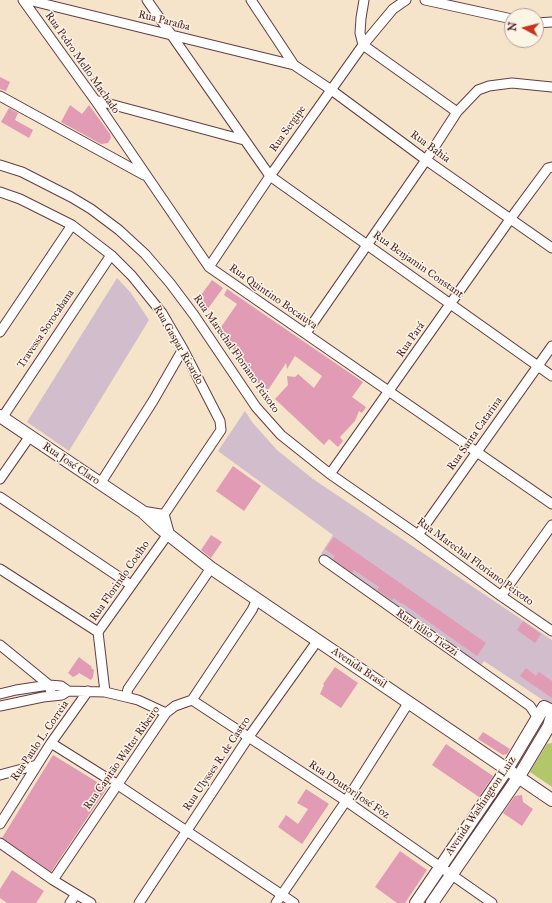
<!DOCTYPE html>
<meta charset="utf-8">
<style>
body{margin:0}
#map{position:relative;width:552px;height:903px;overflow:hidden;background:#f6e4ca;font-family:"IM FELL Great Primer",serif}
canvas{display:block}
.north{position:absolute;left:504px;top:8px;width:40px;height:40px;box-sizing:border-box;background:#fcf5e5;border:1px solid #b59f9b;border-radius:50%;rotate:277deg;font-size:11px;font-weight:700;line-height:16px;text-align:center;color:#4a1f2b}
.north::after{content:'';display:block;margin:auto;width:14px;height:18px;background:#c8321e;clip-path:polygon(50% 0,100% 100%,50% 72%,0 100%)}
</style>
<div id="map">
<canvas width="552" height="903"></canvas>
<div class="north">N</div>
</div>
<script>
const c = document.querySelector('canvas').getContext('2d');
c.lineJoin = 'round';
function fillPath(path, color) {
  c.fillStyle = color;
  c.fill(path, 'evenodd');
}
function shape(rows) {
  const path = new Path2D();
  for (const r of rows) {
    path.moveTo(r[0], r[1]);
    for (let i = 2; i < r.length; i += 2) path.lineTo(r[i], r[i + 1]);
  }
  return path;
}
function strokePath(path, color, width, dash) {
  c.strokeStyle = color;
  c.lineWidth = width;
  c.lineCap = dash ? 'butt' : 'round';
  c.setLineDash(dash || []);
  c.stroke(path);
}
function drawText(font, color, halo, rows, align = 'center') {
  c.font = font + ' "IM FELL Great Primer",serif';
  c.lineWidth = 3;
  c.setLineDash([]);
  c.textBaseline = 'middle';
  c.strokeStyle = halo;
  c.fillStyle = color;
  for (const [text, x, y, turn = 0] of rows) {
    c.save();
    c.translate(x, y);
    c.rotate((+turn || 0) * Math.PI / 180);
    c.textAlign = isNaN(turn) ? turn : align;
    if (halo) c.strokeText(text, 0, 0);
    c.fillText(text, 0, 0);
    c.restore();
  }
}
const industrial = shape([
 [117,278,131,293,149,320,69,451,27,422],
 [245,411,252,422,277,450,313,479,552,640,552,706,484,661,481,665,321,554,333,535,218,451]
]);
const green = shape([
 [552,743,552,787,530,772,547,744]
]);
const building = shape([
 [0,77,10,82,6,91,0,89],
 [70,105,82,114,89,105,110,134,111,138,108,143,101,144,61,122],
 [9,108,18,113,15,120,33,130,29,138,1,122],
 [212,280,223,288,207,310,196,302],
 [227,289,363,382,352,397,366,407,362,413,359,411,355,421,340,437,343,441,338,447,329,439,324,445,275,399,288,385,287,376,295,377,298,374,314,388,322,376,295,356,287,369,286,363,268,390,255,381,219,330,237,304,224,295],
 [233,466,261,486,244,511,216,491],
 [211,535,222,542,211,558,201,550],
 [334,537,486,643,477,656,402,603,402,604,394,598,392,600,377,590,379,587,354,570,352,573,333,559,335,556,325,549],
 [523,621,541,634,535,643,517,630],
 [79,657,92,667,91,668,94,670,93,677,91,680,79,673,77,675,73,677,68,673],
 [335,667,358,683,341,708,320,694,324,685,323,684],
 [526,668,536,676,539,672,552,681,552,698,520,676],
 [483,732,510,749,507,754,503,755,478,739],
 [446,744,493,776,479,797,432,765],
 [53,755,107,788,51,872,2,838],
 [306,789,329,804,302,844,278,827,286,815,298,824,308,809,297,803],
 [522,795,523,802,533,809,522,826,503,813,515,796],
 [400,851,427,870,405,903,397,903,375,887],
 [12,870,44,891,36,903,7,903,0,898,0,889]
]);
const street = shape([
 [23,0,95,100,209,267,552,504],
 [28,0,294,65,330,89,426,160,552,248],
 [147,0,270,176,552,376],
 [251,0,294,65],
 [425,0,512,19],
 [536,23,552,22],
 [363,45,457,112],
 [363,45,360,33,361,18,364,0],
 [0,96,144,175],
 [95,100,244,140],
 [0,165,22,172,71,197,91,209,119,230,145,254,170,283,194,315,256,407,281,435,330,474,418,535,501,596,552,631],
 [0,192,20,199,72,225,111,255,132,276,162,313,183,349,220,421,221,430,163,516],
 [209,267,270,176,363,45,393,9,406,0],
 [0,332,72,225],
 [306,333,426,160,457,112,478,90,489,86,512,83,552,87],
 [2,418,111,255],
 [330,474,511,218,548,168,552,167],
 [0,479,30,436],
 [100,484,153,401,183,349],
 [0,497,131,585],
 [418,535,552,346],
 [324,560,530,706,538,718],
 [0,569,98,632],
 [501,596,552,525],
 [0,645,49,685,52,696],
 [105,692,98,632,168,534],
 [0,694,16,690,49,685,61,686,68,691,105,692,126,697,138,700,166,713],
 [126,697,128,689,211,568],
 [192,700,346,801,492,903],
 [0,706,43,697,62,695,68,691],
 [51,743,118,785,294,903],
 [0,775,37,765],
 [0,824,51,743,88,691],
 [0,843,53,880,91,903],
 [53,880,166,713,175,706,192,700,252,610,257,599],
 [70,903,76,894],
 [139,903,248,738,318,640],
 [276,903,346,801,409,702]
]);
const secondary = shape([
 [0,416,143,512,159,527,211,568,552,800],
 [145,513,163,516,168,534],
 [416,903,507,769,544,707,552,711],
 [432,903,518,778,549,726,552,716]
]);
const streetNames = [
 ["Rua Paraíba",164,21,14],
 ["Rua Pedro Mello Machado",82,63,55],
 ["Rua Sergipe",288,129,-55],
 ["Rua Bahia",430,147,36],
 ["Rua Benjamin Constant",418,265,35],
 ["Rua Quintino Bocaiuva",273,297,35],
 ["Travessa Sorocabana",46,329,-56],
 ["Rua Pará",411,340,-55],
 ["Rua Gaspar Ricardo",178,345,60],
 ["Rua Marechal Floriano Peixoto",236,354,55],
 ["Rua Santa Catarina",475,434,-55],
 ["Rua José Claro",71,464,34],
 ["Rua Marechal Floriano Peixoto",475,562,36],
 ["Rua Florindo Coelho",120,581,-55],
 ["Rua Júlio Tiezzi",427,633,35],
 ["Avenida Brasil",359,668,34],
 ["Rua Paulo L. Correia",40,741,-56],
 ["Rua Capitão Walter Ribeiro",122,758,-55],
 ["Rua Ulysses R. de Castro",217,764,-56],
 ["Rua Doutor José Foz",349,790,34],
 ["Avenida Washington Luiz",481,806,-56]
];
fillPath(industrial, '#d1bdcb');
fillPath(green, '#b2c66a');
fillPath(building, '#e19bb4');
strokePath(street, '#643d43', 11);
strokePath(secondary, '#643d43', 14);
strokePath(street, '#fff', 9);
strokePath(secondary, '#fff', 12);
drawText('11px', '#4a1f2b', '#fcf5e5', streetNames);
</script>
